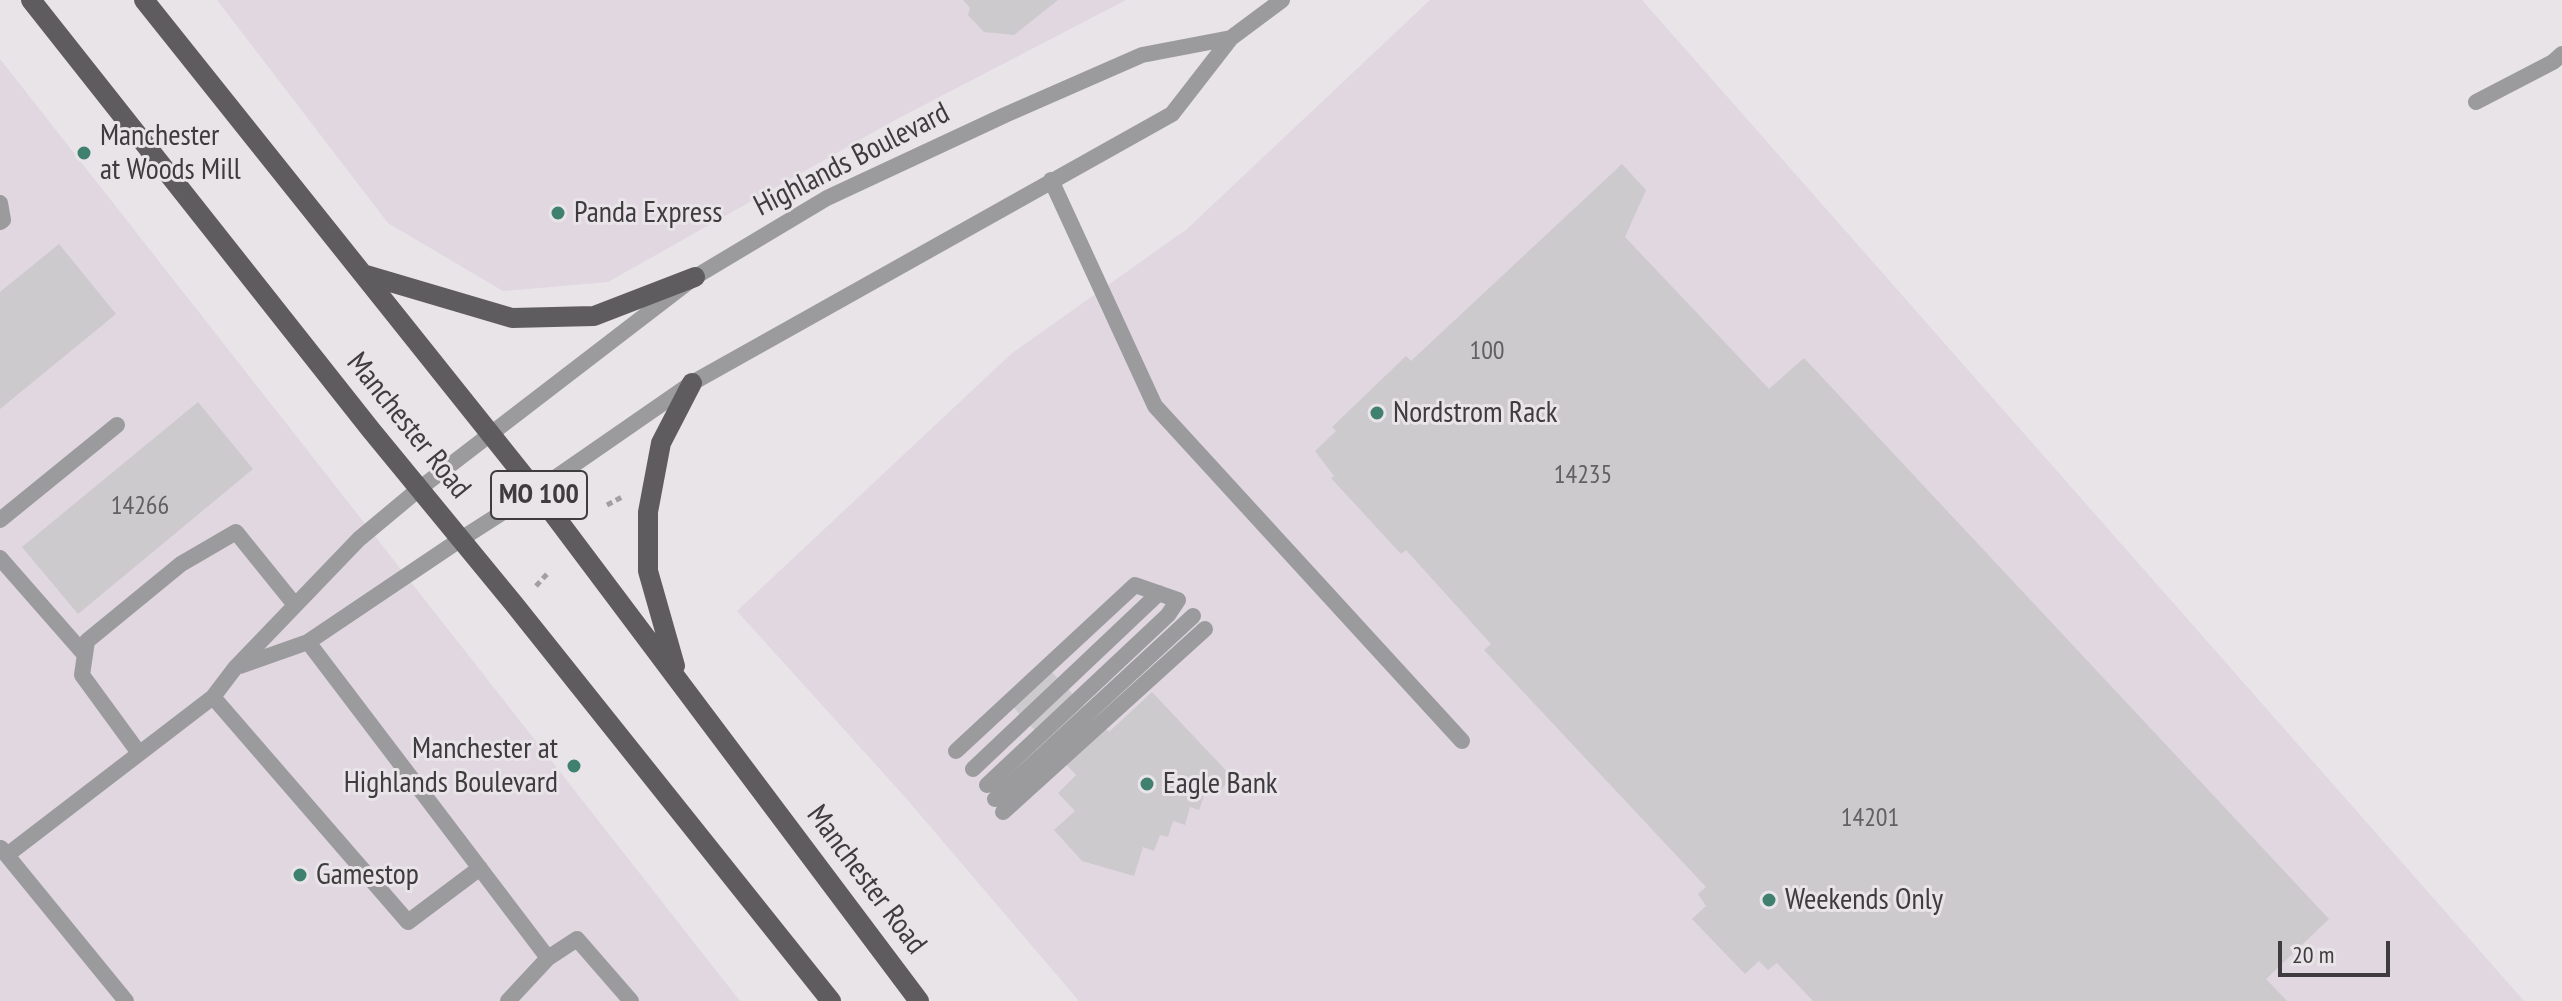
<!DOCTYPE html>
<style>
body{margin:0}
#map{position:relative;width:2562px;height:1001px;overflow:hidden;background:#e8e4e8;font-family:"PT Sans Narrow",sans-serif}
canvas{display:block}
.scale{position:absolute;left:2278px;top:941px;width:112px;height:36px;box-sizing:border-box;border:4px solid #3e3c3e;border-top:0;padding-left:10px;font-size:24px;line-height:28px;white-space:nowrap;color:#3e3c3e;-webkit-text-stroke:6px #e8e4e8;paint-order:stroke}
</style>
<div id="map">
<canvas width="2562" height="1001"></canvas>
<div class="scale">20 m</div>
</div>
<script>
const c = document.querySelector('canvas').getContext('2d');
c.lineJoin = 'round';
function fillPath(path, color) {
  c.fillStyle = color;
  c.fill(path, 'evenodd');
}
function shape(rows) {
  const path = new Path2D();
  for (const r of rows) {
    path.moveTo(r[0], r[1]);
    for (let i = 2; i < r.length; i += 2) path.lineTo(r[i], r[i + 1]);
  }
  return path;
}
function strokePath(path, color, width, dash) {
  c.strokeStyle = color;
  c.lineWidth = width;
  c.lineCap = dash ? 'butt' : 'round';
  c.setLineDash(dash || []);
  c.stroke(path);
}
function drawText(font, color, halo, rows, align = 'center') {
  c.font = font + ' "PT Sans Narrow",sans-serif';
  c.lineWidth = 6;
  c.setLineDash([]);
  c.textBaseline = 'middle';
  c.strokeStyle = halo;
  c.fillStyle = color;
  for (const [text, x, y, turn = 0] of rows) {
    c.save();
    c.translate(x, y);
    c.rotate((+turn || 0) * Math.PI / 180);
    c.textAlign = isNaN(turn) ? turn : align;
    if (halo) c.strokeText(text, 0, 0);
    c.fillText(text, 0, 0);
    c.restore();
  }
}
const built = shape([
 [217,0,1126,0,895,120,608,282,503,291,388,223],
 [1430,0,1642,0,2524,1001,1079,1001,905,797,737,611,1011,354,1187,229],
 [0,59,740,1001,0,1001]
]);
const building = shape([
 [963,0,1058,0,1014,35,984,32,968,15,970,8],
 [1622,164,1646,190,1625,237,1769,389,1804,358,2329,919,2266,979,2287,1001,1813,1001,1777,963,1768,970,1759,961,1745,974,1692,919,1706,906,1698,894,1706,887,1484,650,1491,644,1406,550,1401,554,1331,478,1334,476,1315,451,1336,431,1332,427,1406,356,1411,361],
 [59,244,116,314,0,409,0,292],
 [198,402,253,469,78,614,22,547],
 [1044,664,1109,732,1152,692,1233,778,1217,793,1206,790,1199,810,1190,807,1185,825,1173,821,1168,837,1160,835,1154,851,1143,847,1134,876,1082,861,1054,830,1075,811,1058,793,1076,775,1005,698]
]);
const path = shape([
 [607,505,622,497],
 [536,586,549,572]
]);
const service = shape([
 [1051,180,1155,406,1462,741],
 [0,203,3,220,0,222],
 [0,520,117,425],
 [0,558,85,655],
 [308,642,548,958,577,939,631,1001],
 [240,666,308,642,461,539],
 [213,697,408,922,480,868],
 [956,751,1135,585,1178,600,1168,615,987,785],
 [139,753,82,675,87,641,181,564,236,532,295,605],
 [973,769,1159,593],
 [995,799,1193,616],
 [1003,812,1205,629],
 [1,848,126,1001],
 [7,855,213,697,235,668,359,539,419,489],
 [508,1001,548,958]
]);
const minor = shape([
 [2476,102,2553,62,2562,54]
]);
const tertiary = shape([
 [419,489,695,277,827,198,1005,115,1142,55,1231,38],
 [461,539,536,491,692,383,1172,114,1231,38,1282,0]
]);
const primary = shape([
 [31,0,371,430,514,604,831,1001],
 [144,0,536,491,919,1001],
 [363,274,512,318,594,316,695,277],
 [675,666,648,571,648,512,661,443,692,383]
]);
const markers = [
 [84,153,8,"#40806e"],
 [558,213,8,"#40806e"],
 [1377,413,8,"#40806e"],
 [574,766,8,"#40806e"],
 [1147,784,8,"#40806e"],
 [300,875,8,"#40806e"],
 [1769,900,8,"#40806e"]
];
const numberNames = [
 ["100",1487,352],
 ["14235",1583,476],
 ["14266",140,507],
 ["14201",1870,819]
];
const shields = [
 [539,495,96]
];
const shieldNames = [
 ["MO 100",539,495]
];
const poiNames = [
 ["Manchester",100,136],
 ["at Woods Mill",100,170],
 ["Panda Express",574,213],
 ["Nordstrom Rack",1393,413],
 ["Manchester at",558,749,"right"],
 ["Highlands Boulevard",558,783,"right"],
 ["Eagle Bank",1163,784],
 ["Gamestop",316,875],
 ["Weekends Only",1785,900]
];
const streetNames = [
 ["Highlands Boulevard",852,160,-27],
 ["Manchester Road",408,426,51],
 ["Manchester Road",866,880,53]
];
fillPath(built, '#e0d7e0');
fillPath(building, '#cdcacd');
strokePath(path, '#a29ea2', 5, [6, 4]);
strokePath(service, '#9b9a9c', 16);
strokePath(minor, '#9b9a9c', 16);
strokePath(tertiary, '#9b9a9c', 16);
strokePath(primary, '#5f5c5f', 20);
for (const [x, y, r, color] of markers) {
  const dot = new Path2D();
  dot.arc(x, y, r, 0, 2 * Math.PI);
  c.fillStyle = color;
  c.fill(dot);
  strokePath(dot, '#e8e4e8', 3);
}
drawText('26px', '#626062', null, numberNames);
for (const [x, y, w] of shields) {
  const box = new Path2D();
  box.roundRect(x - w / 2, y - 24, w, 48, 6);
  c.fillStyle = '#e8e4e8';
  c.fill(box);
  strokePath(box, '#3e3c3e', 2);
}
drawText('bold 28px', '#3e3c3e', null, shieldNames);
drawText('30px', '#3e3c3e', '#e8e4e8', poiNames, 'left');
drawText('30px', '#3e3c3e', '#e8e4e8', streetNames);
</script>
